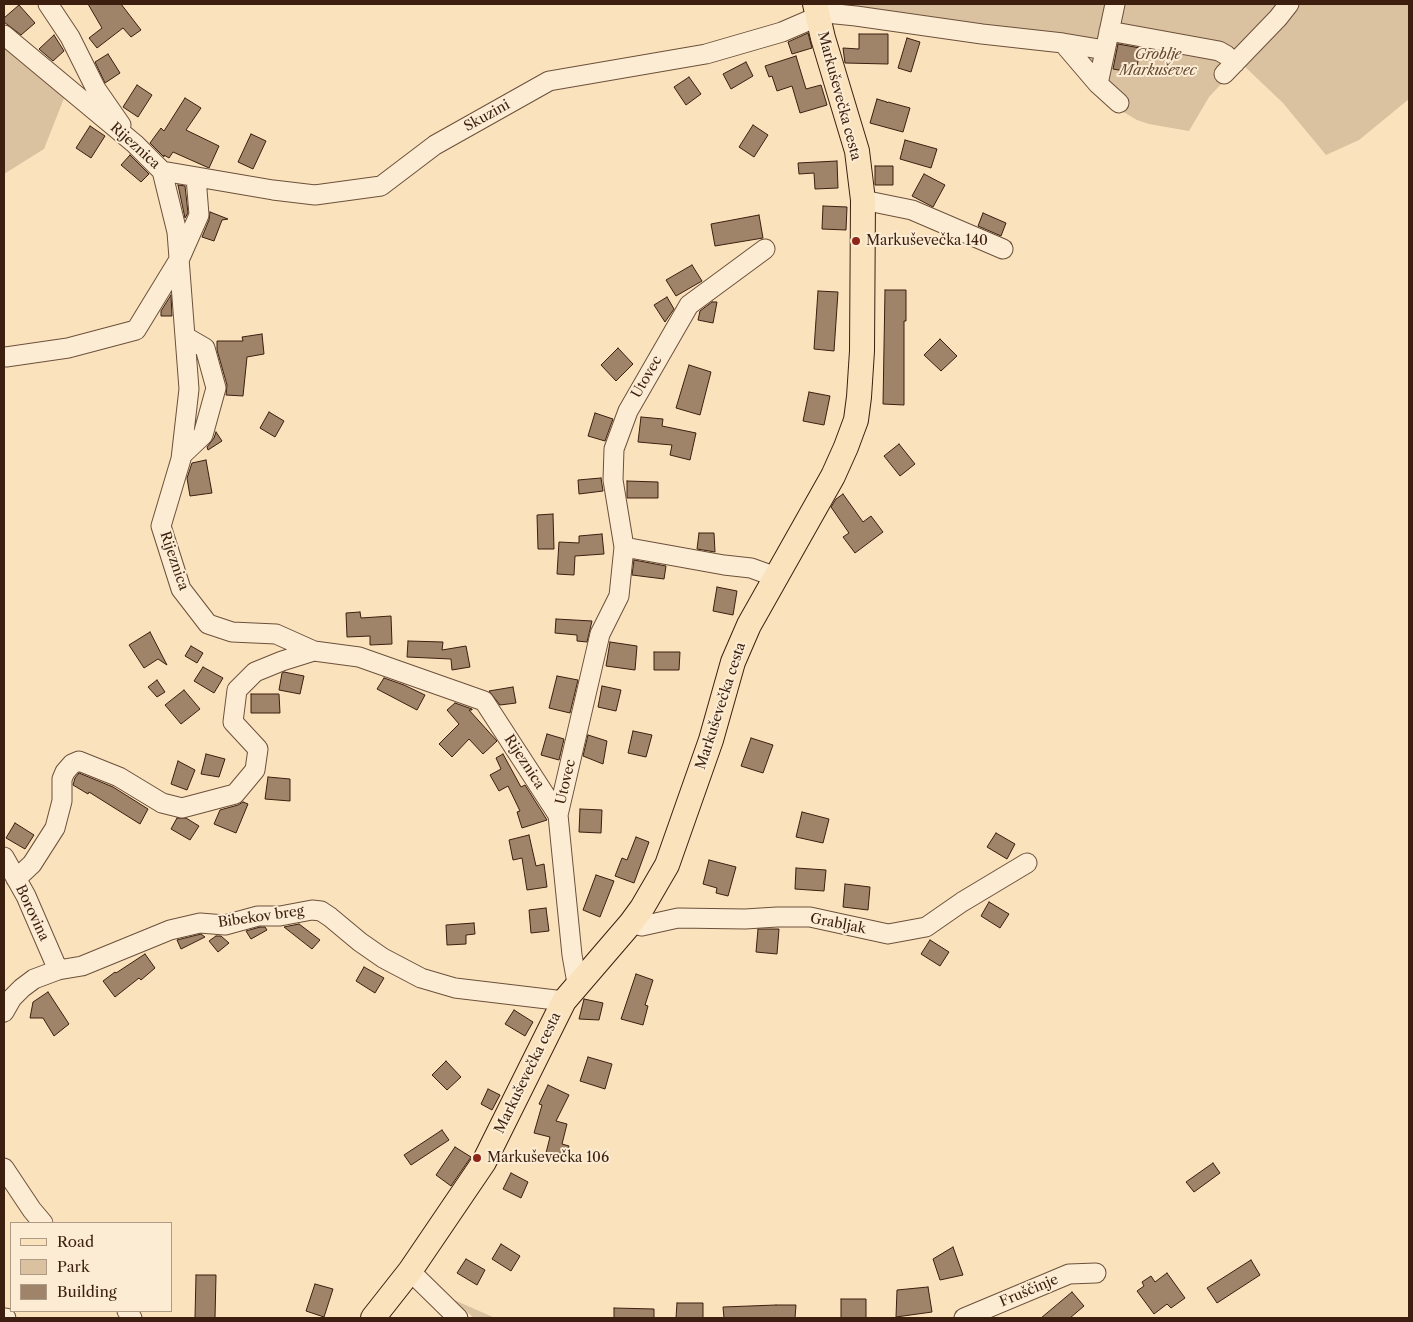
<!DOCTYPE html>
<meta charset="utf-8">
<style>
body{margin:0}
#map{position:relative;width:1413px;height:1322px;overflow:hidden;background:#fae2bd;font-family:"Libre Caslon Text",serif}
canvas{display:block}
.frame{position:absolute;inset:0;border:5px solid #3c1f0f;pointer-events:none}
.legend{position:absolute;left:10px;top:1222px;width:162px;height:90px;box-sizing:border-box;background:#fcecd4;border:1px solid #af9a85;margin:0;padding:6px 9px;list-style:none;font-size:15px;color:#3c1f0f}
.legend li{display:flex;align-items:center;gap:10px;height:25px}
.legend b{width:25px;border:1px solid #af9a85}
</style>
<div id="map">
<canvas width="1413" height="1322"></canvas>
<div class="frame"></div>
<ul class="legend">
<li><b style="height:6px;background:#fae2bd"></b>Road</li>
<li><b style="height:14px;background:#dac19f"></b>Park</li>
<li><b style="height:14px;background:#9f8469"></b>Building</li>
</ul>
</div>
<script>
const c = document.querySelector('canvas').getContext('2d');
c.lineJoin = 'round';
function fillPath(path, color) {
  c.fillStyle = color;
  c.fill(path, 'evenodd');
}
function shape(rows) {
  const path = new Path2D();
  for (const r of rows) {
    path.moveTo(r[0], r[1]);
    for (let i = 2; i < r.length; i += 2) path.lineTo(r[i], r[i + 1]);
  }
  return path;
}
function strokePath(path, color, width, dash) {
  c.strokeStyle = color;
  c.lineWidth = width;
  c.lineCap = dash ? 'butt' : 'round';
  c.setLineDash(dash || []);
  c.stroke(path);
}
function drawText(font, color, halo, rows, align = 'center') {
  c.font = font + ' "Libre Caslon Text",serif';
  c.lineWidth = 4;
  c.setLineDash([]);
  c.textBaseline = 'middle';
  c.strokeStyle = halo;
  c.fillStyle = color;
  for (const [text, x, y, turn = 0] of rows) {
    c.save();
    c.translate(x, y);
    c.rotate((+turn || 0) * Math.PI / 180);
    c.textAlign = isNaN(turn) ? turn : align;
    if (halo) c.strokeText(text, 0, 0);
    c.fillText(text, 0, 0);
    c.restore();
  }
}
const green = shape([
 [830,4,1409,4,1409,99,1359,140,1326,155,1283,103,1241,63,1209,97,1189,131,1149,124,1137,120,1120,110,1059,48,834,13],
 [4,32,68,88,44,149,4,174],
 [452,1299,495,1318,474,1318]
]);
const building = shape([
 [88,4,121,4,141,30,131,37,123,28,97,48,89,38,102,28,88,4],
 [19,5,35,23,21,35,4,22,4,18,19,5],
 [808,33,812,48,792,54,788,42,808,33],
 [859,34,888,34,888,64,845,63,843,48,859,49,859,34],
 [54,35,64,51,53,61,39,49,54,35],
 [907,38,920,42,911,72,898,68,907,38],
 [1118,44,1140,48,1136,73,1113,69,1118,44],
 [108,54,120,73,105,83,95,62,108,54],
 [796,56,806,89,821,85,827,105,800,113,792,86,777,91,772,76,769,77,765,66,796,56],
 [746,62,753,76,731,89,723,74,746,62],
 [689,77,701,94,686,105,674,87,689,77],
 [137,85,152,95,138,117,123,107,137,85],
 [185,98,201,108,186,130,219,146,209,168,173,152,169,158,164,155,164,157,150,143,161,128,164,131,185,98],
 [877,99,887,102,887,103,888,102,910,108,903,132,870,123,877,99],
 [753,125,768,135,754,157,739,147,753,125],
 [90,126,105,136,91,158,76,148,90,126],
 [251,134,266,141,253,169,238,162,251,134],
 [905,140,937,149,931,168,900,159,905,140],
 [130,155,149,174,141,182,121,165,130,155],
 [837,161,838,188,815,189,814,173,799,174,798,163,837,161],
 [875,166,893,166,893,185,875,185,875,166],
 [924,174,945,185,933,207,912,196,924,174],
 [178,185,185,186,188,213,185,218,178,185],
 [823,206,847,207,846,230,822,229,823,206],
 [210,212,228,219,222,220,214,241,202,237,209,220,210,212],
 [983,213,1006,223,1001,236,978,226,983,213],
 [759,215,763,238,715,246,711,224,759,215],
 [692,265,702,281,676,296,666,280,692,265],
 [885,290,906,290,906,321,904,321,904,405,883,404,885,290],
 [818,291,838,292,834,351,814,349,818,291],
 [171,295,172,316,161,316,161,311,171,295],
 [667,297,674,309,665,322,654,305,667,297],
 [712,302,717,302,713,323,698,320,700,311,712,302],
 [262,334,264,354,247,357,243,396,226,395,227,385,217,350,217,341,243,341,242,337,262,334],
 [940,339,957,356,941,371,924,355,940,339],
 [618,348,633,364,616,381,601,365,618,348],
 [689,365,711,372,700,415,676,408,689,365],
 [809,392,830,396,824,425,803,421,809,392],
 [269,412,284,421,275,437,260,428,269,412],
 [595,413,613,419,605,441,588,436,595,413],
 [641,417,663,419,662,426,696,433,690,460,670,455,672,445,638,442,641,417],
 [216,432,222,441,208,450,207,447,214,438,216,432],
 [899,444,915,464,900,476,884,456,899,444],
 [206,460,212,493,190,496,187,478,192,463,206,460],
 [601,478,603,491,579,494,578,480,601,478],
 [627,481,658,482,658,498,627,498,627,481],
 [843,494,863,522,871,516,883,532,855,553,843,537,849,533,831,507,836,499,843,494],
 [553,514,554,549,538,549,537,515,553,514],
 [699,533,714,533,715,552,697,549,699,533],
 [602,534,604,554,575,556,574,575,557,574,559,542,579,543,579,536,602,534],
 [634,560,666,566,664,579,632,575,634,560],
 [717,587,737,591,733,615,713,611,717,587],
 [360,612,361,618,391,616,392,644,370,645,370,636,347,637,346,613,360,612],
 [556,619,592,621,587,642,577,641,577,635,555,633,556,619],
 [150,632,167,665,158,659,144,668,129,645,150,632],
 [408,641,443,642,442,650,466,646,470,667,452,670,451,659,407,657,408,641],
 [610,642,637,646,635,670,606,666,610,642],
 [191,646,203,653,197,663,185,656,191,646],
 [654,652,680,652,679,670,654,670,654,652],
 [203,667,223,678,214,693,194,681,203,667],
 [284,672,304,676,300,694,279,690,282,673,284,672],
 [557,676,578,680,570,713,549,708,557,676],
 [384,678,404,685,425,695,417,710,377,689,384,678],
 [157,680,165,692,157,697,148,687,157,680],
 [602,686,621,690,616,711,598,707,602,686],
 [513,687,516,703,500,705,489,691,513,687],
 [184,690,200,709,181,724,165,705,184,690],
 [251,694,279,694,280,713,251,713,251,694],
 [455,703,472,709,472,710,469,710,497,741,483,754,469,739,452,757,439,744,459,724,447,710,455,703],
 [633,731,652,735,646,757,628,753,633,731],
 [547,734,564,739,559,760,541,755,547,734],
 [588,735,607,741,603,764,583,756,588,735],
 [751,738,773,745,763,773,741,766,751,738],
 [206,754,225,759,219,777,201,774,206,754],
 [503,754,521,787,525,785,547,820,522,828,517,812,520,811,508,786,499,791,490,775,501,769,496,758,503,754],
 [178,761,195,770,187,790,171,784,178,761],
 [79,773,113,787,148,809,140,824,89,792,88,794,73,785,75,778,79,773],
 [268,777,290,779,290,801,265,799,268,777],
 [243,802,248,804,236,833,214,824,220,810,238,805,243,802],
 [580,809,602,810,601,833,579,832,580,809],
 [802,812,829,819,823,843,796,837,802,812],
 [177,818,186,818,199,826,190,840,171,829,177,818],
 [15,823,34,835,25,849,6,838,15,823],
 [996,833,1015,844,1007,859,987,847,996,833],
 [529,835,536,866,544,864,547,887,527,890,522,858,513,860,509,840,529,835],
 [636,837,649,842,634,883,615,876,622,858,627,860,636,837],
 [709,860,736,867,728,896,716,893,717,888,703,884,709,860],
 [796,868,826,870,824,891,795,889,796,868],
 [596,875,614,881,600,917,583,910,596,875],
 [845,884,870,887,868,910,843,907,845,884],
 [989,902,1009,914,1000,928,981,916,989,902],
 [546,908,549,931,531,933,529,910,546,908],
 [474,923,475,934,466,935,466,944,447,945,446,925,474,923],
 [299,924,320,940,312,949,284,927,299,924],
 [260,927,265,927,267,930,251,939,246,931,260,927],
 [758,929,779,929,777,954,756,952,758,929],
 [201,934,205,937,181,949,177,940,201,934],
 [216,936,221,936,229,943,218,952,209,941,216,936],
 [930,940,949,952,940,966,921,954,930,940],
 [145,954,155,968,141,980,139,978,115,997,103,981,115,972,116,973,145,954],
 [364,967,384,978,375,993,356,981,364,967],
 [636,974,653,980,645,1005,648,1006,643,1025,621,1019,636,974],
 [48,992,69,1024,54,1036,43,1018,30,1018,33,1002,48,992],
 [584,999,603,1003,599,1020,579,1019,584,999],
 [514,1010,533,1022,525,1036,505,1024,514,1010],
 [588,1057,612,1064,605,1089,580,1081,588,1057],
 [446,1061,461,1077,447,1090,432,1075,446,1061],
 [548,1085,569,1095,556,1121,567,1124,562,1144,569,1146,565,1162,545,1157,550,1137,534,1133,542,1105,539,1104,548,1085],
 [488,1089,500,1095,492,1110,481,1104,488,1089],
 [442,1130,449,1140,411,1165,404,1155,442,1130],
 [455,1147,471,1157,451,1186,436,1175,455,1147],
 [1213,1163,1220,1173,1194,1192,1186,1182,1213,1163],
 [511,1173,528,1182,521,1198,503,1189,511,1173],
 [501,1244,520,1256,511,1271,492,1259,501,1244],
 [953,1247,963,1275,940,1280,933,1259,953,1247],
 [466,1259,485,1270,477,1285,457,1273,466,1259],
 [1251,1260,1260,1275,1217,1303,1207,1288,1251,1260],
 [1167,1273,1185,1298,1171,1308,1167,1304,1154,1314,1137,1291,1144,1286,1142,1282,1151,1276,1155,1282,1167,1273],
 [196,1275,216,1275,215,1318,195,1318,196,1275],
 [315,1284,333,1289,324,1317,306,1311,315,1284],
 [928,1287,932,1312,896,1317,897,1290,928,1287],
 [1072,1292,1084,1306,1070,1318,1041,1318,1072,1292],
 [841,1299,866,1299,866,1318,841,1318,841,1299],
 [677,1303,703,1303,703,1318,676,1318,677,1303],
 [776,1305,796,1305,795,1318,724,1318,723,1307,776,1305],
 [614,1308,654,1309,654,1318,614,1318,614,1308]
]);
const minor = shape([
 [48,4,70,37,96,89,121,125],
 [1109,31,1219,51,1226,55,1235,63],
 [4,35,135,144,162,171,177,232,189,389,181,459,161,526,181,589,208,624,232,632,276,634,314,651,359,657,484,701,558,815,572,955,577,983],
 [1063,43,1098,84,1119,103],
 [1224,74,1278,18,1289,4],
 [1098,84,1115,4],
 [162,171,273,190,315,195,381,186,435,145,549,81,706,54,782,32,826,13,856,16,982,34,1063,43,1105,50],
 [863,200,912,210,1003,249],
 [6,357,68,348,136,330,180,258,199,215,196,177],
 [182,455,203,435,216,388,205,348,186,337],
 [624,547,724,565,751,568,776,577],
 [558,815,600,634,619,596,624,547,613,480,614,449,628,411,689,305,765,249],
 [4,857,26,896,58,970],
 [16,879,32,864,55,828,62,801,62,779,65,772,72,764,79,761,119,777,162,803,182,808,235,794,255,770,258,749,233,722,237,690,255,672,282,661,314,651],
 [631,923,642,926,678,918,745,919,777,917,810,917,888,934,926,927,962,902,1027,863],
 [4,1012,12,998,22,988,34,979,58,970,82,966,170,930,200,923,225,925,258,916,280,916,312,910,321,911,330,917,360,942,383,958,421,978,455,988,564,1001],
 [4,1168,32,1210,43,1223],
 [410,1271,458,1318],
 [127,1311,132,1318],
 [4,1318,6,1318],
 [964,1318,1069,1274,1096,1273]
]);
const major = shape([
 [373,1318,410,1271,484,1162,564,1001,631,923,642,908,667,865,711,740,733,662,749,625,833,476,846,447,856,420,859,397,862,351,863,200,857,151,823,38,815,4]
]);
const markers = [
 [856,241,5,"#8f2418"],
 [477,1158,5,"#8f2418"]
];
const parkNames = [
 ["Groblje",1158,55],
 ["Markuševec",1158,71]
];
const streetNames = [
 ["Markuševečka cesta",839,96,75],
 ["Skuzini",487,116,-29],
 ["Rijeznica",135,146,42],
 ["Utovec",647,377,-60],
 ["Rijeznica",174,561,71],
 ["Markuševečka cesta",721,706,-72],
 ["Rijeznica",524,762,57],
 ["Utovec",566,782,-77],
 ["Borovina",32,913,65],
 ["Bibekov breg",261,917,-8],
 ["Grabljak",838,924,11],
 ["Markuševečka cesta",528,1073,-64],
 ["Fruščinje",1029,1291,-23]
];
const poiNames = [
 ["Markuševečka 140",866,241],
 ["Markuševečka 106",487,1158]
];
fillPath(green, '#dac19f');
fillPath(building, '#9f8469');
strokePath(building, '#3c1f0f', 1);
strokePath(minor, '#6c503a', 21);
strokePath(major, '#3c1f0f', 26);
strokePath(minor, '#fcecd4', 19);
strokePath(major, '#fae2bd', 24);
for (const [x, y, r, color] of markers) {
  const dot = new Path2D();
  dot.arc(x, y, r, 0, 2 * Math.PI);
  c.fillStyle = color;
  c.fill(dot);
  strokePath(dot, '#fcecd4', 2);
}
drawText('italic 14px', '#644833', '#fcecd4', parkNames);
drawText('14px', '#3c1f0f', '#fcecd4', streetNames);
drawText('14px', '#3c1f0f', '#fcecd4', poiNames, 'left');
</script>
